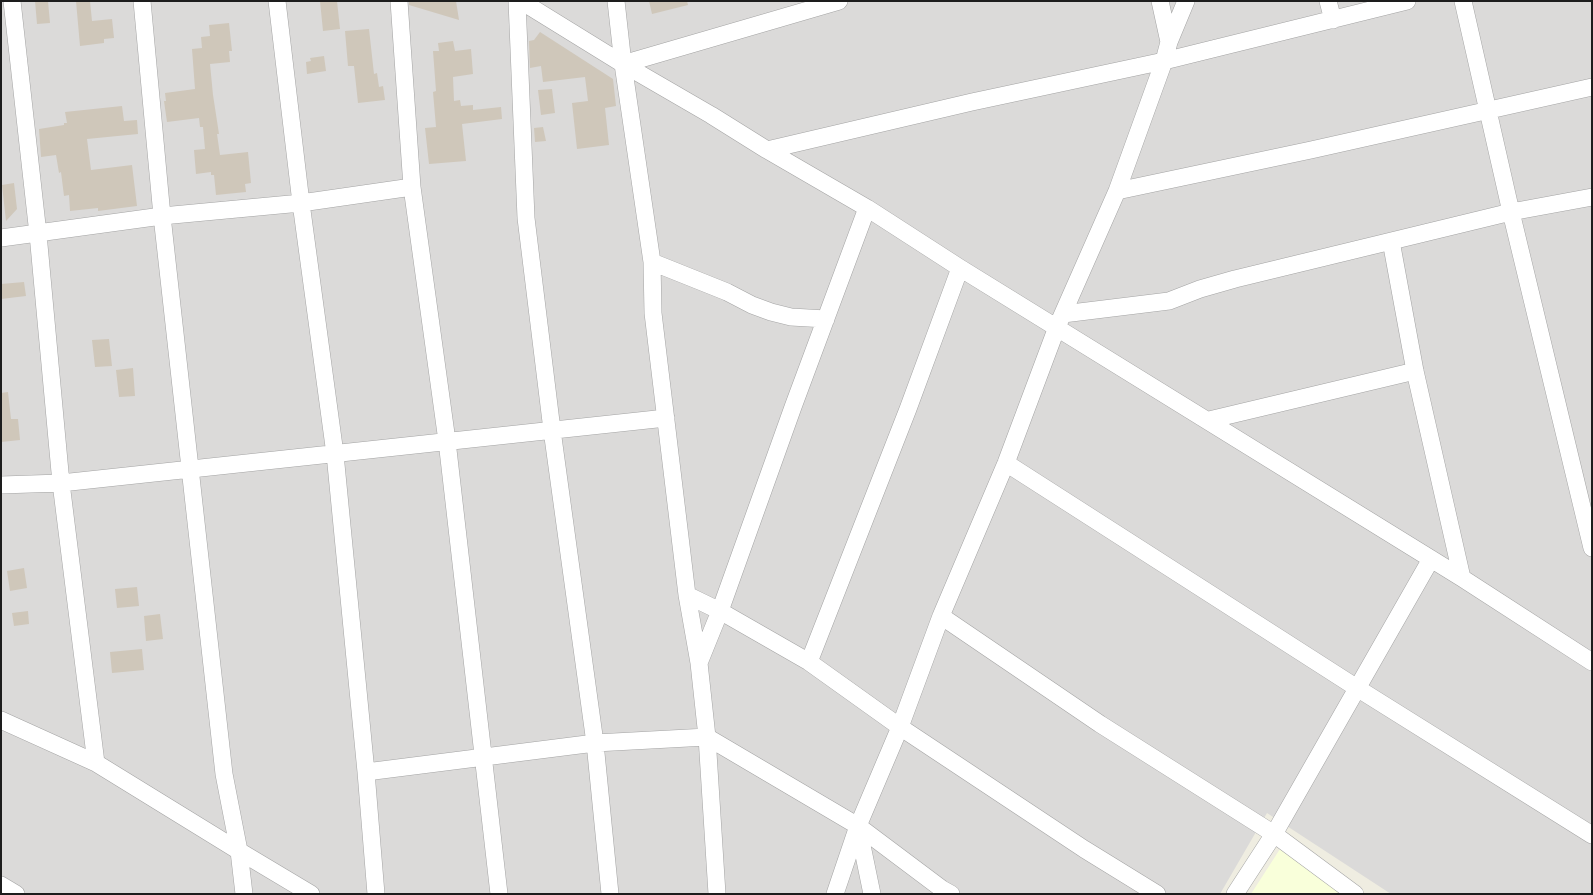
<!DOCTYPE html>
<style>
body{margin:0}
#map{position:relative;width:1593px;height:895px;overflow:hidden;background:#efede1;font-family:"Noto Sans",sans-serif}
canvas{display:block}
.frame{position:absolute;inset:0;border:2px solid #1d1d1d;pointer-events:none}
</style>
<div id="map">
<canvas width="1593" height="895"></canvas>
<div class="frame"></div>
</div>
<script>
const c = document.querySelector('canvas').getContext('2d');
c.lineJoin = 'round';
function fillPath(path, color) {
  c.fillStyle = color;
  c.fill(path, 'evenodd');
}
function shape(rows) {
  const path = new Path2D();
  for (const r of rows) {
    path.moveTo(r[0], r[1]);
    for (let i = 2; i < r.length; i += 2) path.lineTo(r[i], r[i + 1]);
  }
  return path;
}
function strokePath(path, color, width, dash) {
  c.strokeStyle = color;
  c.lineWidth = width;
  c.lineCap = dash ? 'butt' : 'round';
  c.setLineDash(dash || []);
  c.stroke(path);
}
const residential = shape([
 [1,1,1592,1,1592,894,1391,894,1267,813,1220,894,1,894]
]);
const education = shape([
 [1280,849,1353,894,1251,894]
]);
const building = shape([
 [35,1,48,1,50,23,37,24],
 [76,1,90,1,92,21,112,19,114,38,104,39,104,43,80,46],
 [320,1,337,1,340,29,323,31],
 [409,1,456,1,459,20,409,5],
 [649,1,687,1,688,5,652,14],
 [229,23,232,51,229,51,230,62,210,64,213,95,219,134,217,134,220,155,248,152,251,183,245,184,246,192,216,195,214,175,211,175,211,172,196,174,194,150,205,149,203,127,200,127,199,118,167,122,164,101,166,101,165,93,195,89,192,49,202,48,201,37,210,36,209,25],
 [369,29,374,74,377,73,379,87,383,86,385,100,358,103,354,66,348,66,345,31],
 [540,32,613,79,616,106,605,108,609,145,577,149,572,103,588,101,585,77,543,82,541,66,530,68,529,41,534,40],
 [453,41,455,51,471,49,473,74,453,77,454,101,460,100,461,106,473,105,473,110,501,107,502,119,462,124,466,161,429,164,425,128,436,127,433,92,436,91,433,51,439,51,438,43],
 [324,56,326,71,307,74,306,62,311,61,310,58],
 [552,89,555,113,541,115,538,90],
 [122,106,124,121,137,120,138,134,87,139,91,170,132,165,137,206,98,211,98,208,70,211,69,195,64,196,61,172,59,173,56,155,41,157,39,129,64,125,64,123,67,123,65,112],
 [543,127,546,141,535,142,534,128],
 [14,183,17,209,6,221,2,185],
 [24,282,26,296,1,299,1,284],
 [109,339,112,366,95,367,92,340],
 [133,368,135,396,119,397,116,370],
 [8,392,11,419,18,419,20,440,1,442,1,393],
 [24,568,27,588,10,591,7,571],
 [137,587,139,606,117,608,115,589],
 [28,611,29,624,14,626,12,613],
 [160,614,163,639,146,641,144,616],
 [142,649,144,670,112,673,110,652]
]);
const minor = shape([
 [12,1,38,234,61,483,96,763],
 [142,1,162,216,224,774,239,851,244,894],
 [277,1,301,203,335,454,366,772,376,894],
 [399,1,412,187,447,441,499,894],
 [517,1,526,218,552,430,595,743,610,894],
 [521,1,623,64,711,115,767,150,867,208,960,268,1462,578,1592,662],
 [616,1,623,64,652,262,653,313,687,595,699,663,707,737,717,894],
 [1160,1,1169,42],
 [1328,1,1333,20],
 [1463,1,1511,212,1592,548],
 [623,64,839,1],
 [767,150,972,102,1164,61,1407,1],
 [1117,191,1311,150,1592,87],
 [1,238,162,216,301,203,412,187],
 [1391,241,1415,371,1462,578],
 [652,262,727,292,752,305,771,312,791,317,826,319],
 [1063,314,1169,301,1200,289,1235,279,1511,212,1592,197],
 [1209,420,1415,371],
 [1006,463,1357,688,1592,835],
 [1,485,61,483,666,418],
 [687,595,720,611,809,662,900,727,1084,849,1157,894],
 [941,616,1100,724,1274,834,1355,894],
 [809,662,908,409,960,268],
 [699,663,720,611,793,407,867,208],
 [1,720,96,763,239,851,311,894],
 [366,772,595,743,707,737,858,826,872,894],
 [858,826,942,889,951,894],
 [1,885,16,894],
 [835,894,858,826,900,727,941,616,1006,463,1057,327,1117,191,1164,61,1169,42,1186,1],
 [1235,894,1274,834,1431,559]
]);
fillPath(residential, '#dbdad9');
fillPath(education, '#f9ffda');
fillPath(building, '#cfc7ba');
strokePath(minor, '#a4a4a4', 18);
strokePath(minor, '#fff', 17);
</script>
